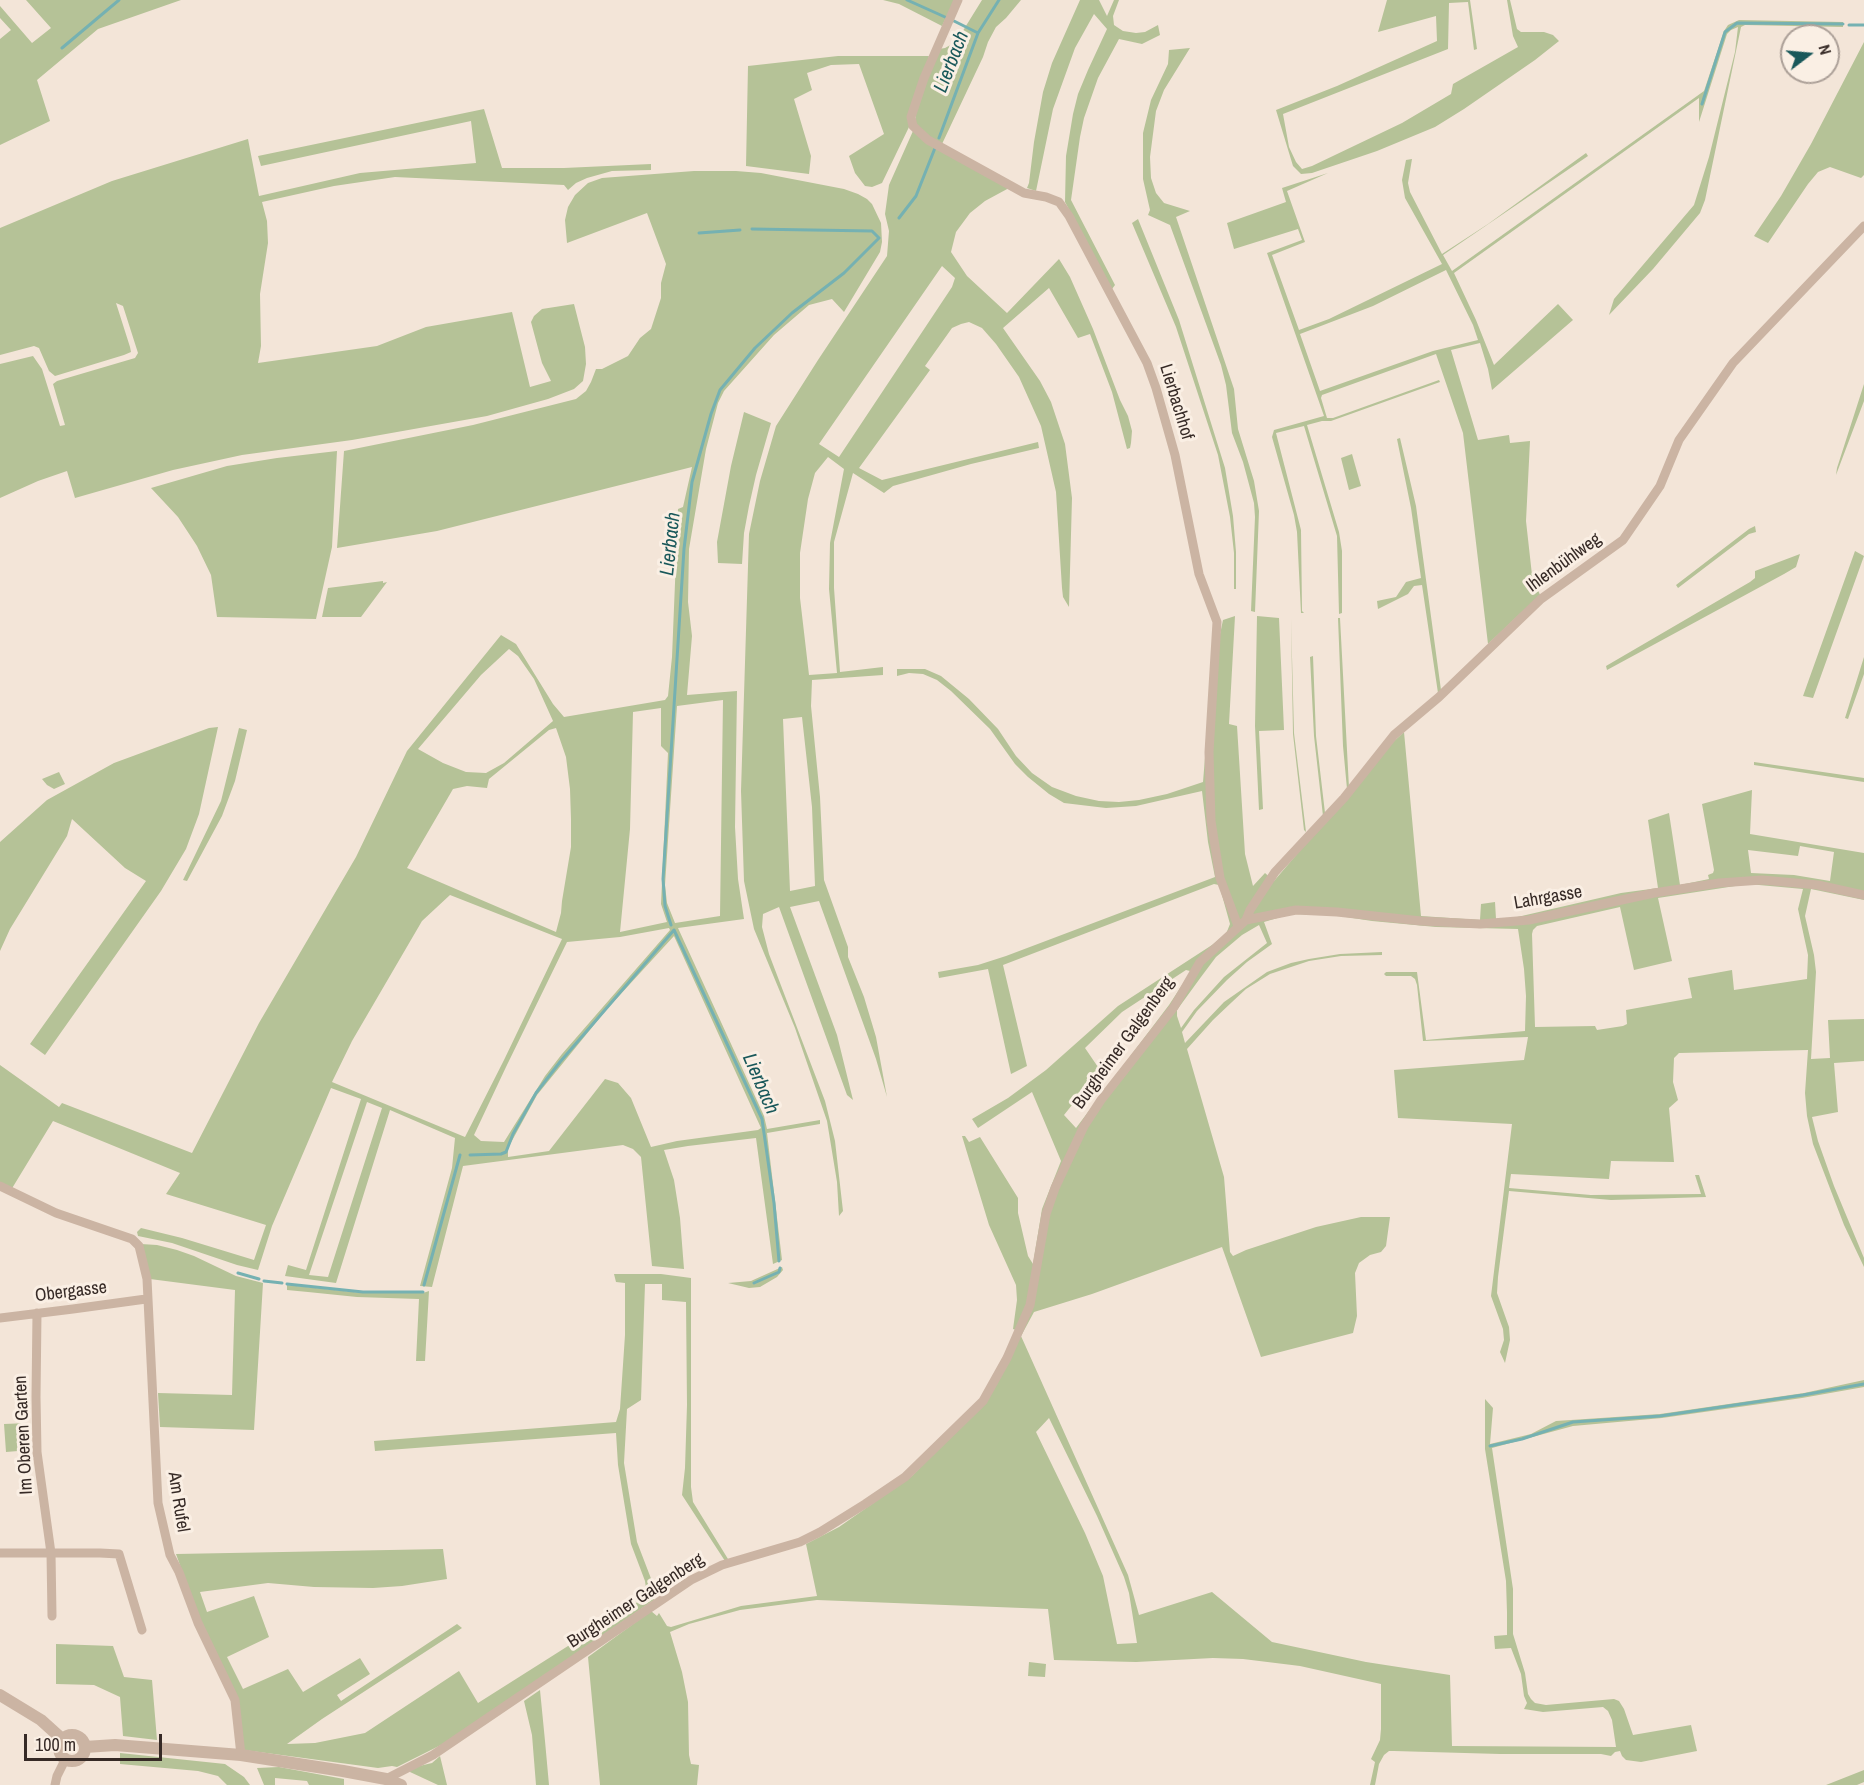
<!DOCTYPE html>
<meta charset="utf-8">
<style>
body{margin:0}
#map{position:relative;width:1864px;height:1785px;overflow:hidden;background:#f3e5d8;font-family:"Archivo Narrow",sans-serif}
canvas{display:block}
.north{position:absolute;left:1780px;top:24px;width:60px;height:60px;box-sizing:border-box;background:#faefe4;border:2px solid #aca098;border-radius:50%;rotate:74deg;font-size:16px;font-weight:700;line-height:24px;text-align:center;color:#362a26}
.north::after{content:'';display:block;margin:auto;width:21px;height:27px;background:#19585a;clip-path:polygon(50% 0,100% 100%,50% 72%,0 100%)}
.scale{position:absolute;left:24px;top:1734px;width:138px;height:27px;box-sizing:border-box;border:3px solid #362a26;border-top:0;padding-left:8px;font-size:18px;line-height:21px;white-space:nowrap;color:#362a26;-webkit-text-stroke:4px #faefe4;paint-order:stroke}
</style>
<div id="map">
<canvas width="1864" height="1785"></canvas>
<div class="north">N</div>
<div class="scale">100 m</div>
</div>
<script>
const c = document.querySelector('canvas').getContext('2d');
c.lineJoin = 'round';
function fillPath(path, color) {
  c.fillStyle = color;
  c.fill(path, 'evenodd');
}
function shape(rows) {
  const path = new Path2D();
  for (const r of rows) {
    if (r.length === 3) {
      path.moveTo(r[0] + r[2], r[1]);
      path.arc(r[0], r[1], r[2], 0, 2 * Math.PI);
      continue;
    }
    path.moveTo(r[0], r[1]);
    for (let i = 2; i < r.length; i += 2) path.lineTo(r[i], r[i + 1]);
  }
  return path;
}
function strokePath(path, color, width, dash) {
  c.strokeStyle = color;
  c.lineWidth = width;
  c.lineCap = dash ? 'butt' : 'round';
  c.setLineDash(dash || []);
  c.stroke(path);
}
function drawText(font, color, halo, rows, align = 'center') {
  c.font = font + ' "Archivo Narrow",sans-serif';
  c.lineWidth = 6;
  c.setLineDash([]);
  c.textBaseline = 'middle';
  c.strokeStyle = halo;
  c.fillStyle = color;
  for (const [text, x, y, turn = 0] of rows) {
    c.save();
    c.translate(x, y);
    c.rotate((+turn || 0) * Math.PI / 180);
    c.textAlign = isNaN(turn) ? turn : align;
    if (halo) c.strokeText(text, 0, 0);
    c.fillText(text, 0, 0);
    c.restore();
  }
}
const green = shape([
 [26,0,181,0,98,29,37,80,50,121,0,145,0,39,11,30,0,18,0,6,32,43,51,28],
 [883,0,955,0,942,26,899,4],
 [982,0,1021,0,1006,18,996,27,988,42,983,57,942,144,930,137,915,123,917,104,939,49,945,48,956,42],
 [1080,0,1099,0,1107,16,1114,0,1119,0,1113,16,1114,25,1123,31,1136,33,1145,32,1158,25,1160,35,1142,44,1119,39,1098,78,1084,118,1080,137,1071,200,1115,285,1112,289,1065,202,1066,156,1073,114,1078,94,1088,70,1107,29,1094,14,1075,48,1053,109,1036,191,1027,188,1029,183,1034,142,1043,92,1052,63],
 [1387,0,1470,0,1477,49,1474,50,1468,2,1449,3,1448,49,1283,114,1289,147,1296,162,1302,169,1312,166,1402,123,1451,94,1453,84,1518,47,1513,36,1507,0,1510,0,1517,29,1521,32,1544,32,1553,35,1559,41,1535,60,1464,109,1435,127,1377,151,1312,173,1301,174,1293,166,1276,110,1337,86,1437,41,1436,16,1378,32],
 [1739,20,1843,22,1843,27,1745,25,1741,27,1705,200,1700,213,1653,269,1609,315,1614,299,1694,205,1709,157,1735,52,1738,27,1731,30,1727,34,1699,122,1699,98,1454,273,1476,320,1494,365,1558,304,1573,320,1492,390,1488,369,1480,343,1451,350,1478,440,1509,435,1510,443,1530,441,1526,521,1532,575,1540,595,1488,644,1463,433,1436,354,1322,395,1321,398,1327,418,1333,418,1439,380,1440,382,1331,421,1322,421,1307,425,1339,532,1342,551,1342,613,1339,614,1337,536,1304,426,1276,433,1301,530,1302,611,1304,613,1301,613,1297,532,1294,515,1272,437,1274,430,1324,416,1267,253,1302,240,1298,229,1234,249,1227,223,1286,202,1282,188,1328,173,1287,191,1305,242,1272,255,1299,330,1329,319,1442,264,1405,198,1402,180,1406,160,1412,159,1408,183,1410,192,1442,254,1488,224,1586,153,1588,156,1443,255,1452,271,1704,91,1724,31,1728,25],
 [1446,270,1473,325,1478,340,1433,351,1320,391,1300,334,1373,306],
 [1864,42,1864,175,1861,178,1830,167,1818,172,1808,184,1768,243,1754,236,1781,196,1811,144],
 [1190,48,1164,90,1156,111,1150,157,1151,178,1156,193,1164,203,1190,211,1176,217,1234,389,1238,429,1254,481,1259,511,1255,612,1251,611,1255,517,1254,503,1243,462,1232,433,1226,385,1221,365,1170,225,1148,215,1150,210,1143,179,1143,133,1151,100,1168,64,1169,50],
 [838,56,929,56,909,127,882,183,872,187,865,186,855,173,849,156,884,134,859,64,831,65,807,73,812,90,794,99,811,156,809,174,746,166,748,66],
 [484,109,502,168,564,168,651,164,651,170,612,171,587,178,576,183,568,190,564,185,395,177,334,186,262,202,267,221,268,243,260,294,261,346,258,363,377,346,426,327,512,312,530,387,551,381,542,363,531,322,534,316,542,309,574,304,585,347,586,364,583,381,574,389,548,399,487,416,352,440,242,455,173,470,75,498,67,471,38,481,0,498,0,364,33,356,42,369,60,426,65,425,53,384,57,381,135,358,138,353,123,306,116,303,130,347,131,352,124,355,55,376,49,371,39,348,34,346,0,355,0,228,112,181,248,139,259,196,360,173,476,163,471,121,261,166,258,156],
 [913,131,1009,188,985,201,970,213,956,232,951,252,967,276,1007,313,1059,259,1070,277,1093,329,1120,400,1128,416,1132,431,1131,443,1130,448,1127,449,1112,392,1090,334,1078,338,1049,288,1003,328,1040,381,1051,402,1065,444,1072,498,1069,607,1063,597,1062,588,1056,492,1041,426,1019,377,996,344,982,328,969,322,961,324,952,328,925,366,930,370,859,468,882,480,1038,442,1039,448,971,464,893,486,884,493,853,473,834,542,834,588,840,672,883,667,883,675,812,680,811,706,820,797,824,880,848,947,848,957,864,997,876,1037,887,1097,876,1059,819,901,790,907,837,1035,853,1100,847,1095,779,907,763,914,762,927,769,954,825,1101,835,1141,843,1211,839,1216,837,1182,827,1121,795,1028,754,929,744,881,741,791,749,534,760,481,776,426,818,360,887,256,889,231,885,214,889,185],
 [942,266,955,278,952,287,839,457,819,444],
 [828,457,844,469,830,543,829,589,837,673,809,675,800,598,800,553,808,499,815,473],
 [802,717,812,807,815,886,790,891,783,719],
 [694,171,736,171,761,173,844,189,858,194,867,199,872,204,881,223,882,242,880,252,844,312,832,299,809,305,774,335,724,391,718,403,706,449,689,549,688,602,692,636,687,695,737,691,735,827,738,879,744,919,678,928,764,1116,767,1129,820,1120,820,1124,767,1133,782,1260,773,1264,756,1138,688,1146,664,1150,674,1180,680,1218,684,1269,652,1266,641,1157,633,1149,623,1145,463,1166,432,1287,420,1286,452,1168,455,1138,390,1110,336,1283,285,1276,288,1265,306,1270,361,1099,331,1088,272,1226,258,1270,237,1265,172,1243,138,1236,137,1232,141,1228,182,1238,254,1260,266,1225,166,1194,180,1173,53,1121,11,1190,0,1184,0,1065,59,1107,62,1103,192,1153,259,1023,356,857,407,751,501,635,516,644,553,704,564,717,665,700,668,696,672,657,678,509,683,507,692,467,437,531,337,548,344,451,473,425,576,399,586,391,591,382,596,369,602,369,628,356,640,338,651,329,661,298,661,283,666,264,647,213,567,243,565,220,568,207,575,195,588,183,602,178],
 [509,649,518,656,534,679,553,721,504,763,486,773,466,772,443,763,418,749,481,675],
 [723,700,720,916,675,923,667,903,665,885,677,706],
 [661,708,661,746,668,753,661,904,667,922,620,932,630,829,633,712],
 [556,728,566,757,570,789,571,819,571,847,562,901,561,913,556,932,407,868,453,789,467,786,487,788,489,779,549,730],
 [450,895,562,939,504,1060,465,1137,332,1082,352,1041,422,921],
 [669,928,670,930,562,1054,545,1076,504,1142,481,1141,474,1135,506,1067,567,942,620,937],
 [674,936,761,1128,758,1130,677,1141,651,1147,631,1098,618,1083,605,1079,549,1151,508,1157,508,1148,537,1095,607,1009],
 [367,1102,382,1108,328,1277,309,1275],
 [1138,219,1179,320,1225,468,1233,516,1236,552,1236,589,1234,589,1234,553,1230,517,1218,455,1176,327,1132,223],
 [1864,384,1864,401,1836,475,1837,468],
 [744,412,771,423,756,475,749,506,744,533,742,564,718,563,717,542,731,466],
 [1400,438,1416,506,1441,690,1438,693,1422,585,1414,586,1408,594,1378,609,1377,601,1396,597,1406,582,1421,578,1411,508,1397,439],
 [337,451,332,547,316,619,217,617,211,575,197,546,178,517,151,488,227,466,277,458],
 [1352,454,1361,486,1349,490,1341,458],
 [1755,526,1756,532,1749,534,1678,588,1676,585,1749,529],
 [1855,551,1864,556,1813,698,1803,696],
 [1800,554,1796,567,1784,574,1607,670,1606,666,1750,582,1755,578,1755,571],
 [383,581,383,583,387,582,361,617,322,617,328,588],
 [1235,616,1229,724,1237,726,1245,854,1253,886,1265,873,1274,881,1392,743,1404,732,1421,916,1480,920,1481,904,1495,902,1496,919,1513,918,1621,893,1658,888,1648,820,1669,813,1680,885,1709,879,1708,875,1713,873,1714,870,1702,804,1752,790,1750,834,1864,853,1864,900,1811,889,1805,916,1814,955,1816,972,1811,1059,1830,1058,1828,1020,1864,1019,1864,1061,1834,1063,1838,1112,1812,1117,1818,1141,1834,1186,1864,1258,1864,1267,1844,1225,1813,1144,1807,1116,1805,1093,1808,1050,1679,1053,1674,1058,1673,1082,1678,1100,1669,1108,1674,1162,1611,1161,1609,1179,1511,1174,1509,1188,1591,1195,1701,1194,1695,1175,1699,1175,1706,1197,1611,1200,1509,1191,1498,1277,1497,1293,1509,1327,1510,1340,1505,1363,1500,1352,1504,1340,1503,1329,1491,1296,1512,1124,1398,1118,1394,1070,1524,1060,1528,1037,1423,1041,1417,985,1415,979,1411,976,1386,976,1384,974,1386,972,1417,972,1426,1040,1525,1031,1526,996,1524,969,1518,929,1436,927,1372,921,1333,915,1291,914,1264,922,1272,944,1247,962,1227,980,1197,1011,1182,1032,1185,1043,1224,1002,1267,972,1291,963,1309,959,1340,954,1382,952,1382,955,1341,956,1309,961,1270,974,1246,989,1232,1002,1213,1020,1187,1049,1224,1177,1230,1252,1233,1256,1246,1250,1316,1227,1361,1217,1390,1217,1386,1246,1381,1252,1370,1255,1359,1263,1355,1273,1357,1316,1353,1333,1261,1357,1222,1247,1092,1294,1034,1312,1021,1336,1128,1575,1139,1615,1212,1592,1272,1642,1366,1662,1450,1675,1452,1746,1616,1747,1612,1720,1608,1711,1603,1707,1543,1712,1524,1709,1527,1703,1524,1696,1521,1674,1511,1648,1495,1649,1494,1636,1507,1635,1507,1612,1506,1581,1485,1449,1485,1399,1493,1408,1490,1444,1531,1434,1556,1421,1660,1414,1804,1393,1864,1380,1864,1387,1802,1398,1662,1418,1573,1426,1492,1448,1513,1589,1513,1634,1525,1673,1528,1694,1531,1699,1535,1703,1546,1705,1614,1699,1619,1701,1624,1709,1633,1735,1691,1725,1697,1751,1641,1762,1626,1760,1622,1756,1620,1751,1615,1752,1611,1756,1601,1754,1500,1754,1394,1751,1389,1751,1384,1755,1379,1764,1375,1785,1370,1785,1375,1762,1371,1759,1380,1740,1381,1729,1381,1684,1300,1666,1243,1659,1213,1658,1136,1662,1054,1660,1048,1609,817,1600,740,1610,689,1624,670,1632,682,1672,688,1702,689,1755,691,1764,699,1765,697,1785,600,1785,588,1657,651,1611,657,1616,659,1613,667,1626,671,1627,741,1606,817,1596,806,1544,839,1527,912,1476,985,1402,1016,1330,1013,1329,1017,1300,1016,1285,989,1225,962,1136,965,1136,969,1142,980,1137,1018,1198,1018,1213,1028,1256,1033,1264,1042,1209,1061,1161,1032,1092,978,1128,972,1119,1008,1098,1046,1070,1118,1006,1212,945,1226,934,1230,924,1220,888,1219,885,1214,884,1003,965,1027,1066,1011,1074,988,969,939,978,938,972,978,965,1006,956,1215,877,1208,842,1202,791,1136,806,1106,808,1064,803,1049,794,1028,777,1015,764,990,729,951,691,937,680,923,674,909,673,897,676,897,669,925,669,941,676,969,699,998,729,1016,756,1032,773,1052,787,1076,796,1099,801,1119,802,1139,800,1167,794,1203,782,1212,672,1223,620],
 [1800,846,1834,852,1830,881,1794,875,1751,873,1748,850,1798,856],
 [1748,884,1803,889,1798,909,1808,955,1807,979,1734,990,1732,970,1688,978,1692,998,1626,1010,1627,1024,1623,1026,1597,1030,1595,1026,1535,1027,1532,934,1533,930,1537,926,1620,907,1634,970,1672,961,1658,898],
 [1259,925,1267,943,1224,977,1194,1010,1181,1028,1177,1016,1177,1010,1201,977,1216,957,1242,935],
 [1186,970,1190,971,1188,976,1169,1005,1076,1128,1064,1115,1100,1070,1085,1048,1122,1012],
 [1049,1418,1097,1516,1124,1577,1129,1593,1137,1643,1117,1644,1103,1576,1085,1533,1036,1432],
 [1257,616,1279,618,1284,730,1259,731,1263,809,1259,810,1255,726],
 [1291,618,1294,733,1306,832,1304,830,1293,734],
 [1338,618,1340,618,1349,788,1347,789,1343,746],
 [1313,656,1316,736,1325,813,1323,816,1314,736,1310,657],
 [1864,657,1864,674,1848,719,1845,718],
 [218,727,199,814,186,849,161,891,45,1055,30,1044,146,881,125,868,72,819,67,836,10,929,0,951,0,842,47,800,114,763,209,728],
 [239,728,247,730,235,781,222,816,187,881,183,880,221,801],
 [1754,762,1864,778,1864,782,1754,765],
 [59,772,65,784,54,789,47,785,42,779],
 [141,1244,157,1245,177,1250,194,1256,236,1276,263,1283,254,1430,160,1427,158,1393,232,1395,235,1290,150,1279],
 [782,1267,783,1270,777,1277,760,1287,749,1288,728,1283,751,1281],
 [614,1274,661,1274,691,1278,691,1487,693,1502,728,1559,725,1561,682,1495,685,1468,687,1405,686,1302,662,1300,662,1284,645,1284,641,1400,627,1409,624,1463,637,1542,655,1589,654,1600,449,1741,397,1767,392,1766,378,1768,244,1750,239,1703,201,1624,176,1554,443,1549,447,1579,402,1586,373,1588,314,1587,268,1583,200,1592,207,1612,254,1596,269,1637,227,1657,243,1689,288,1669,303,1692,360,1658,370,1674,337,1695,341,1701,457,1624,462,1628,322,1719,287,1744,315,1743,365,1733,459,1671,478,1703,647,1596,645,1581,631,1544,618,1465,616,1433,375,1451,374,1441,616,1422,620,1409,625,1335,625,1283,616,1282],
 [287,1285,363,1293,423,1293,429,1291,425,1361,416,1361,419,1299,357,1297,308,1292,287,1290],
 [28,1423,30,1450,6,1452,4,1424],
 [56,1644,113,1646,124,1677,152,1680,157,1740,123,1736,120,1697,94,1685,56,1684],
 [1029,1662,1046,1664,1045,1677,1028,1676],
 [540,1690,545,1741,549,1785,536,1785,532,1735,524,1701],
 [120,1753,225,1764,244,1777,250,1785,227,1785,218,1776,198,1771,120,1764],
 [440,1756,447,1785,438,1785,410,1772,411,1768,432,1763],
 [279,1767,344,1779,344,1785,309,1785,307,1781,275,1778,275,1785,264,1785,257,1768],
 [1864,1770,1864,1782,1857,1785,1826,1785]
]);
const stream = shape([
 [907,0,945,17],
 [954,21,978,33],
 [1849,25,1864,25],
 [62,48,119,0],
 [1702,104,1725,32,1737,23,1843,24],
 [939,138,978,33,999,0],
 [899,218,916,196,935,148],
 [699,233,740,230],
 [671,925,665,906,663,879,684,549,692,482,711,414,720,390,755,348,792,313,844,273,879,238,872,231,752,229],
 [470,1155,501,1154,506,1152,513,1134,536,1093,560,1062,674,930,762,1119,774,1203,779,1261],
 [238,1273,259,1279],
 [264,1281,282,1283],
 [754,1283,779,1272,780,1268],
 [287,1284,363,1292,423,1292],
 [424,1285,460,1155],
 [1490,1446,1522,1439,1573,1422,1660,1416,1803,1395,1864,1384]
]);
const minor = shape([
 [958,0,924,78,911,117,913,126,928,140,1024,193,1046,197,1059,202,1069,216,1147,363,1156,388,1175,455,1199,574,1217,622,1209,752,1211,821,1220,878,1238,926],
 [1246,920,1250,910,1275,872,1344,798,1394,735,1439,697,1541,599,1623,540,1660,486,1679,440,1733,363,1864,226],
 [0,1186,56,1213,132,1239,139,1246,147,1279,158,1503,170,1555,179,1572,198,1623,235,1700,241,1755],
 [37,1313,36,1397,37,1452,51,1553,52,1616],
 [0,1318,73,1309,146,1299],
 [0,1553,100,1553,119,1554,142,1630],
 [386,1779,433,1755,691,1580,722,1565,800,1542,820,1532,865,1504,905,1477,983,1401,1007,1358,1030,1305,1046,1214,1055,1188,1084,1126,1101,1100,1174,1007,1200,962,1246,920,1296,910,1337,912,1421,921,1480,924,1529,920,1654,893,1719,883,1762,880,1818,885,1864,895],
 [55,1785,57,1776,65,1760]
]);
const tertiary = shape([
 [0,1695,41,1720,62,1739],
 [72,1748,13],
 [85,1747,115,1745,241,1755,343,1771,386,1779,401,1785]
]);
const streetNames = [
 ["Lierbachhof",1176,402,73],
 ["Ihlenbühlweg",1564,563,-36],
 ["Lahrgasse",1548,898,-10],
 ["Burgheimer Galgenberg",1124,1043,-54],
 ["Obergasse",71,1292,-7],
 ["Im Oberen Garten",24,1435,-93],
 ["Am Rufel",178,1502,81],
 ["Burgheimer Galgenberg",636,1601,-33]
];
const waterNames = [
 ["Lierbach",952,62,-69],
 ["Lierbach",671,544,-84],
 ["Lierbach",760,1084,67]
];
fillPath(green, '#b5c297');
strokePath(stream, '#75b1b2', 3);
strokePath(minor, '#cbb4a3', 9);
strokePath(tertiary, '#cbb4a3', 12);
drawText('18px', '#362a26', '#faefe4', streetNames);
drawText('italic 20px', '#19585a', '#faefe4', waterNames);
</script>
